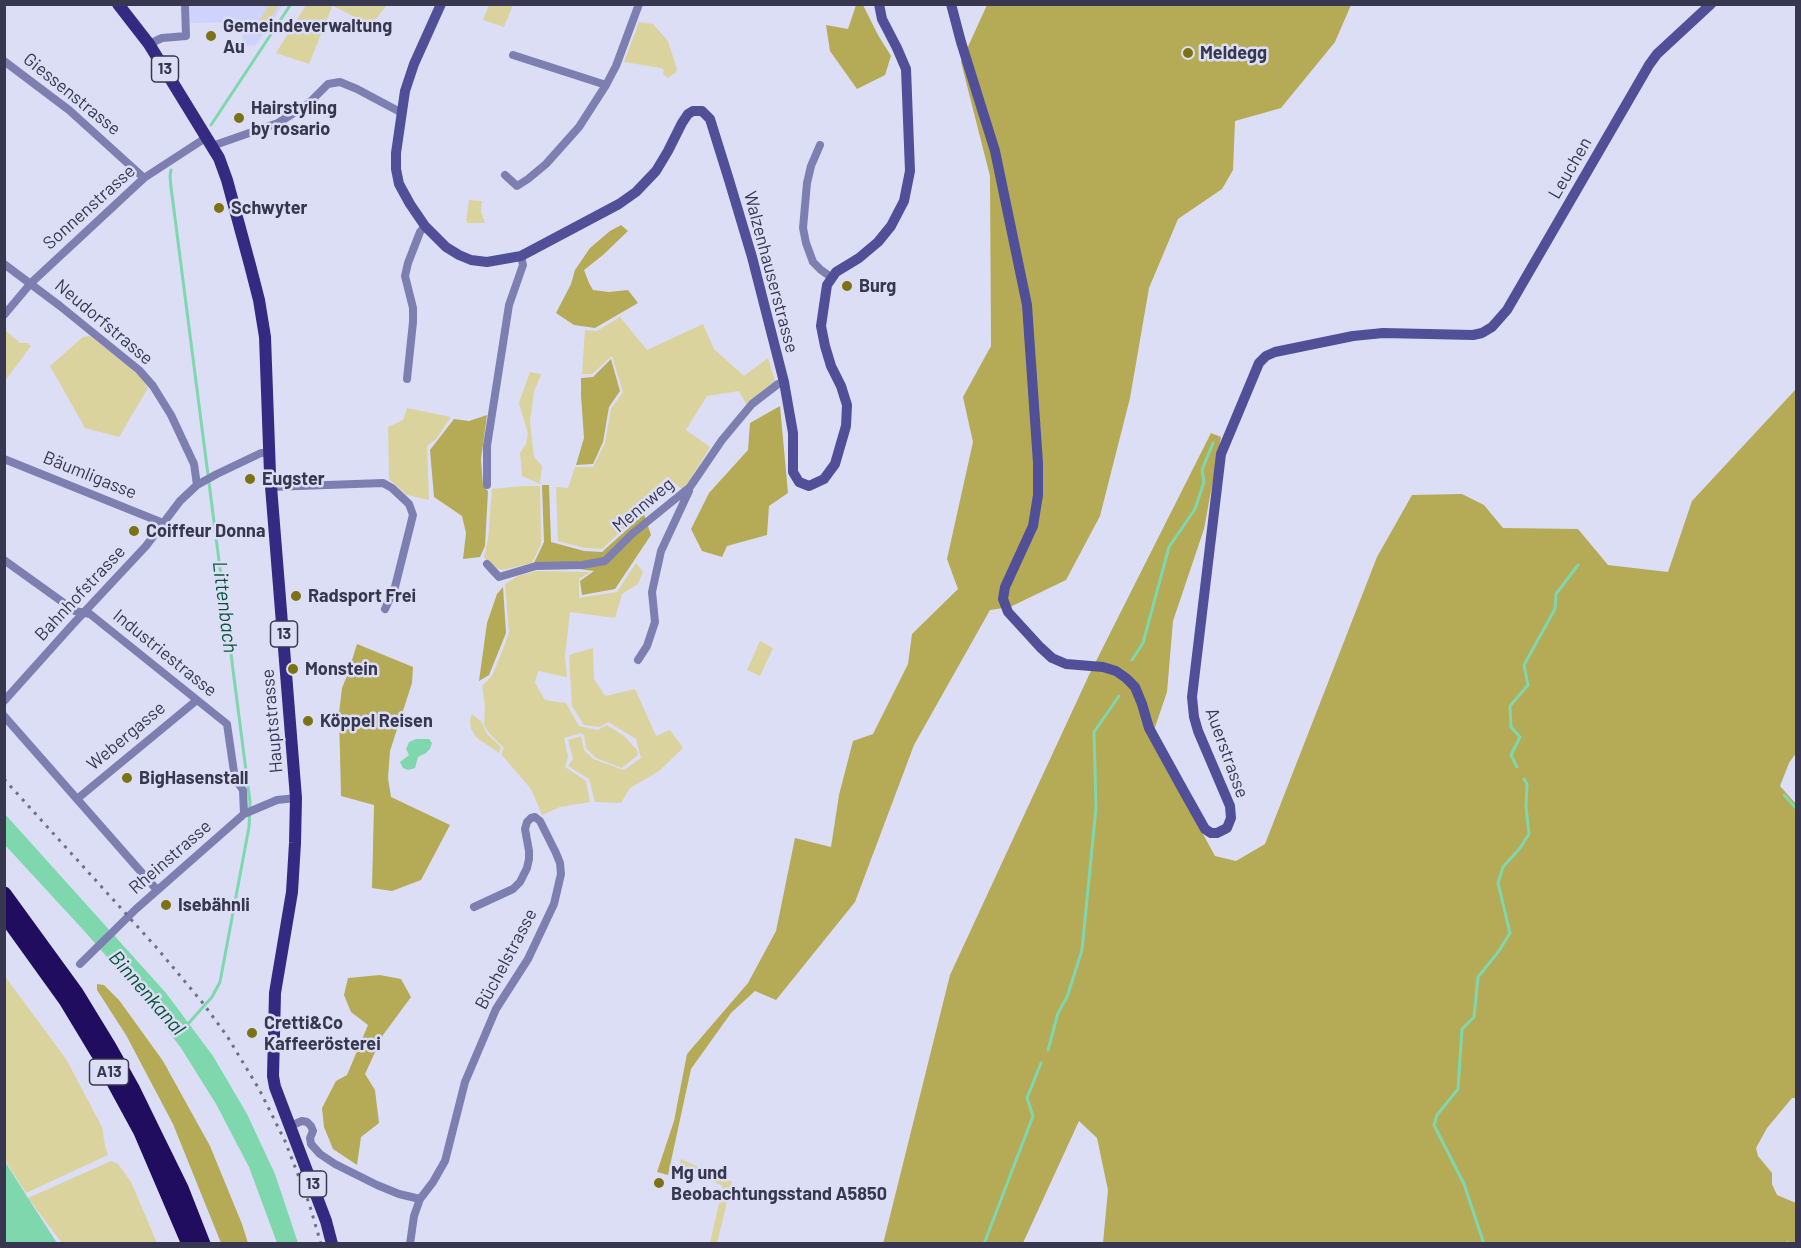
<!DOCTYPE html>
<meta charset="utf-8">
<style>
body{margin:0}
#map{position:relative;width:1801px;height:1248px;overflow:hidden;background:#dcdef6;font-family:Barlow,sans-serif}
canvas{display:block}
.frame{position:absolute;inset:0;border:6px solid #37384f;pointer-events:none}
</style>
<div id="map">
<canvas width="1801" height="1248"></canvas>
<div class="frame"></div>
</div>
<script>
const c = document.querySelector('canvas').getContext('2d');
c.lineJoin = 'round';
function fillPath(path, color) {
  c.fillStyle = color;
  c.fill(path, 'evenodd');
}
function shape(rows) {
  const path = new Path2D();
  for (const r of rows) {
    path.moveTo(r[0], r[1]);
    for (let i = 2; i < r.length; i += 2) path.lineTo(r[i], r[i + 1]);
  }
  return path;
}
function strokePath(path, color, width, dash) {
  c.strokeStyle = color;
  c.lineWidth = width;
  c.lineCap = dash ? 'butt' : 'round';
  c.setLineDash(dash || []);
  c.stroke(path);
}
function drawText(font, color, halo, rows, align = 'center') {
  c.font = font + ' Barlow,sans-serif';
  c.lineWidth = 5;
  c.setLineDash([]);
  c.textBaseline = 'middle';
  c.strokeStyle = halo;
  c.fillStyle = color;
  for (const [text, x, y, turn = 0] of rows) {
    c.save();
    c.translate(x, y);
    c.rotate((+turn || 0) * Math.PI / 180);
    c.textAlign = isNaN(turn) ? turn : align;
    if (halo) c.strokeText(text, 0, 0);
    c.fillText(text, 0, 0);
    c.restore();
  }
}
const built = shape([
 [190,5,283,5,256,45,243,46,242,22,190,23]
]);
const green = shape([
 [270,4,279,5,259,36,252,32],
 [306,5,326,5,332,7,309,64,276,53],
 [331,5,387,5,371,25],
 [489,5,513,5,504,27,483,20],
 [639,22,653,24,668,41,677,69,676,72,668,78,663,74,664,70,661,68,624,62],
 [469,200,482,201,481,211,485,223,468,223,466,221],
 [620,317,647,350,703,324,714,349,744,376,768,358,775,381,746,404,739,391,707,396,686,430,710,447,689,482,682,489,667,477,635,507,640,513,602,549,585,548,558,541,556,487,568,488,575,467,593,467,605,443,611,409,623,392,612,356,592,374,582,374,585,330,597,331],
 [5,330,20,343,27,343,31,346,5,381],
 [90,336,137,373,148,388,119,437,85,428,50,366,83,337],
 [530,372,541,374,534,392,530,421,534,457,542,466,540,484,522,476,520,453,526,444,528,434,519,403],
 [407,408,451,417,436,439,427,446,429,500,407,495,389,479,388,427,403,420],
 [523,486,540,486,541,544,532,563,503,570,492,567,484,557,488,540,492,489],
 [636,563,643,572,638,584,622,594,615,618,570,612,565,656,567,677,538,671,535,683,545,700,566,703,579,726,598,730,607,725,624,736,637,750,638,755,622,768,596,758,586,748,584,735,581,733,564,738,568,757,565,767,586,781,590,802,560,807,542,815,531,789,501,754,504,748,489,733,484,725,485,705,482,686,492,676,504,647,509,632,505,584,518,576,537,571,590,572,579,579,579,598,617,592],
 [760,641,773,648,760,676,747,670],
 [593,648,594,679,605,696,635,689,656,736,670,730,683,748,659,771,630,788,621,803,595,802,589,779,568,766,573,759,568,740,581,736,584,750,593,759,624,770,641,758,636,739,608,722,600,727,584,725,572,706,569,655],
 [472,714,481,721,487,734,501,747,499,753,477,738,471,729,470,721],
 [4,975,66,1059,102,1127,105,1146,108,1155,26,1193,5,1160],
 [681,1159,732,1182,717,1243,710,1243,723,1186,679,1165],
 [111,1161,118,1164,131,1182,157,1243,62,1243,28,1198]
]);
const forest = shape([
 [856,5,863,5,878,35,891,56,885,75,857,89,830,51,826,25,848,29],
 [987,5,1351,5,1335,42,1281,108,1235,121,1233,170,1222,189,1178,219,1149,288,1130,398,1100,516,1066,580,1010,607,990,610,914,745,855,902,776,1000,755,991,731,1013,691,1069,668,1175,657,1172,674,1121,687,1054,748,983,776,931,795,838,831,847,839,795,853,741,873,734,908,664,912,634,958,589,947,559,973,442,963,397,991,346,990,176,961,62],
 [621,225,628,231,603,255,584,270,589,283,593,290,609,292,628,290,638,303,595,328,574,325,556,313,571,284,575,270,590,248,610,231],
 [611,359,620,391,609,407,603,442,593,464,576,465,584,438,581,396,581,378,593,377],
 [1796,389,1796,753,1789,763,1780,786,1796,804,1796,1098,1792,1098,1767,1128,1756,1148,1758,1156,1772,1173,1772,1184,1777,1195,1796,1203,1796,1243,1790,1243,1787,1241,1786,1244,1103,1243,1108,1190,1097,1138,1079,1121,1023,1243,883,1244,950,975,1089,675,1211,433,1221,437,1204,529,1173,621,1167,692,1151,739,1215,856,1236,861,1265,844,1377,557,1412,495,1462,494,1484,505,1503,528,1578,529,1608,565,1668,572,1692,501],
 [780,406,788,493,769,506,767,535,727,546,722,557,702,551,691,529,709,493,748,450,750,423],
 [487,415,481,459,483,486,488,491,485,546,480,557,463,559,466,533,462,516,434,497,430,450,454,419,469,421],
 [542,485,549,485,551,542,584,551,602,552,644,514,651,535,615,589,582,595,580,581,594,571,534,563,544,542],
 [503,587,506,633,489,675,479,681,487,623,497,594],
 [357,644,413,667,412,683,390,751,388,778,391,797,450,825,421,880,392,891,372,888,374,805,341,796,339,713,342,688,347,676],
 [380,975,401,979,411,997,383,1035,365,1074,375,1090,379,1123,361,1137,357,1165,333,1149,324,1127,322,1108,336,1081,347,1075,368,1025,351,1012,344,995,348,978],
 [97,984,104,985,119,1000,163,1061,210,1146,242,1224,248,1243,221,1243,173,1124,126,1035,97,990]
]);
const water = shape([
 [429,739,432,743,430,749,426,753,418,757,415,768,408,770,403,768,400,762,409,755,406,749,409,742,416,739],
 [4,813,166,993,213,1056,247,1114,275,1174,298,1243,277,1243,249,1167,216,1104,181,1048,147,1003,87,934,5,845],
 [4,1160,28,1198,57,1243,5,1243]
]);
const stream = shape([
 [211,125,291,4],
 [171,170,170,176,171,187,250,802,249,827,220,982,212,997,187,1025],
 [1132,660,1143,643,1169,547,1195,509,1204,482,1202,470,1213,443],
 [1517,767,1511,755,1520,737,1511,727,1510,706,1528,685,1524,665,1555,609,1556,594,1578,565],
 [1784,795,1796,808],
 [1048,1050,1058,1013,1067,997,1082,950,1096,808,1094,732,1119,696],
 [984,1244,1033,1116,1027,1098,1041,1063],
 [1484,1244,1464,1184,1434,1125,1437,1115,1458,1089,1462,1029,1474,1017,1478,977,1499,951,1510,933,1498,883,1503,867,1520,848,1529,834,1526,807,1527,784,1524,779]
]);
const street = shape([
 [149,44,162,38,186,36,185,4],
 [513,55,606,85],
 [4,61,69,110,144,178],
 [820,145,811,166,807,183,803,228,806,243,813,262,821,270,831,277],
 [212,146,278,123,308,104,328,84,340,82,357,89,402,113],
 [505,175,517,186,528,179,546,164,579,127,606,85,616,66,639,4],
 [4,264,60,306,139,370,153,386,171,415,194,464,197,485],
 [4,315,31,283,144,178,207,137],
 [407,379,413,322,413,308,405,276,408,263,420,232,425,226],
 [4,459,163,523],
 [487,485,487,446,509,305,523,265,521,256],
 [271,487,383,483,392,488,409,504,413,515,395,587,385,609],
 [4,560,75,611,90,614,227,724,235,779,243,790,244,814],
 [487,564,499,577,536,566,582,565,605,561,632,534,690,487,722,440,752,404,778,384,784,382],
 [638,660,647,646,655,622,652,592,661,551,689,491],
 [4,701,74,623,146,546,180,501,197,485,217,474,261,453,269,453],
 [4,716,157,890],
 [77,799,197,700],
 [80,964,136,909,244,814,277,800,296,798],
 [290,1126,302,1121,307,1122,311,1126,313,1131,310,1138,311,1144,320,1154,335,1164,377,1185,399,1194,420,1199],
 [410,1244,414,1216,420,1199,433,1182,445,1161,465,1082,496,1009,528,959,554,904,561,874,560,863,556,853,540,821,535,817,531,818,527,822,525,829,529,851,529,859,527,868,520,882,513,889,474,907]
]);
const secondary = shape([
 [441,4,414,64,405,91,396,153,396,169,399,184,410,204,425,226,446,247,459,255,471,260,487,262,521,256,619,204,636,192,656,171,668,151,682,123,688,114,693,111,702,111,710,119,729,180,752,257,784,382,793,433,793,472,799,482,809,486,824,479,835,464,846,426,847,405,841,386,831,366,825,346,821,326,827,285,836,272,859,258,878,242,891,226,904,201,910,171,906,69,897,48,882,19,879,4],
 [951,4,961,42,995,151,1027,305,1038,463,1038,495,1033,526,1005,587,1003,599,1008,612,1040,647,1052,658,1066,664,1103,667,1116,671,1126,678,1135,687,1142,704,1149,728,1182,788,1205,829,1211,833,1217,833,1227,828,1231,818,1230,806,1198,731,1194,717,1192,697,1221,454,1259,363,1266,356,1275,352,1353,336,1383,333,1473,335,1482,333,1492,327,1507,310,1649,65,1657,54,1711,4]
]);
const primary = shape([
 [118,4,149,44,219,158,227,180,250,265,259,300,265,337,270,474,296,798,295,843,292,892,275,993,273,1076,275,1087,326,1221,332,1244]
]);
const highway = shape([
 [4,894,76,993,109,1047,133,1090,153,1131,181,1188,203,1244],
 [4,914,66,1000,98,1053,141,1132,189,1244]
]);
const rail = shape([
 [4,779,156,947,202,1002,227,1036,259,1089,285,1141,309,1203,321,1244]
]);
const markers = [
 [211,36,6,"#7d7213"],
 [1188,53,6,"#7d7213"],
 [239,118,6,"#7d7213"],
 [219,208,6,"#7d7213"],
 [847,286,6,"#7d7213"],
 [250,479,6,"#7d7213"],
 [134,531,6,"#7d7213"],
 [296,596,6,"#7d7213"],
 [293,669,6,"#7d7213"],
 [308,721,6,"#7d7213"],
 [127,778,6,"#7d7213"],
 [166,905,6,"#7d7213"],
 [252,1033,6,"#7d7213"],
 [659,1183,6,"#7d7213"]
];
const shields = [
 [165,69,27],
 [284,634,27],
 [109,1072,39],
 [313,1184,27]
];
const shieldNames = [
 ["13",165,69],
 ["13",284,634],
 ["A13",109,1072],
 ["13",313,1184]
];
const poiNames = [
 ["Gemeindeverwaltung",223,26],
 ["Au",223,47],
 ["Meldegg",1200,53],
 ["Hairstyling",251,108],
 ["by rosario",251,129],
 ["Schwyter",231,208],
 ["Burg",859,286],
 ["Eugster",262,479],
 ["Coiffeur Donna",146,531],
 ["Radsport Frei",308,596],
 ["Monstein",305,669],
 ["Köppel Reisen",320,721],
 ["BigHasenstall",139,778],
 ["Isebähnli",178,905],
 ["Cretti&Co",264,1023],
 ["Kaffeerösterei",264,1044],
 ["Mg und",671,1173],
 ["Beobachtungsstand A5850",671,1194]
];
const streetNames = [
 ["Giessenstrasse",72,94,39],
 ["Leuchen",1570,168,-60],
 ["Sonnenstrasse",89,207,-42],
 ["Walzenhauserstrasse",771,272,75],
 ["Neudorfstrasse",104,322,40],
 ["Bäumligasse",90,475,22],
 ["Mennweg",643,505,-40],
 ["Bahnhofstrasse",80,593,-47],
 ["Industriestrasse",165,653,39],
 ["Hauptstrasse",272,721,-95],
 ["Webergasse",126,736,-40],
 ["Auerstrasse",1227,753,70],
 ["Rheinstrasse",170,857,-41],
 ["Büchelstrasse",506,959,-62]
];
const waterNames = [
 ["Littenbach",225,607,83],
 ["Binnenkanal",147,993,49]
];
fillPath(built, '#cfd2fa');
fillPath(green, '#dad39d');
fillPath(forest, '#b5aa56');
fillPath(water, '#7ed7ad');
strokePath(stream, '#7ed7ad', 3);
strokePath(street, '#7d7fb1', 8);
strokePath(secondary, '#514f97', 10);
strokePath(primary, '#352a82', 12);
strokePath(highway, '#200d60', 15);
strokePath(rail, '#6f7088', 3, [3, 6]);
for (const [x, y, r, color] of markers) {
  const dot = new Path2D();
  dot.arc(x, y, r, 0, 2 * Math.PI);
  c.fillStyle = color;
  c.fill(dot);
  strokePath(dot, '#dcdef6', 2);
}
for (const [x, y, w] of shields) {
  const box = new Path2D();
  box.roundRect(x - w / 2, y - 13, w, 26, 4.5);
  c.fillStyle = '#dcdef6';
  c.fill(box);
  strokePath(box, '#37384f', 1.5);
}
drawText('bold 16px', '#37384f', null, shieldNames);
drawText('bold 18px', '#37384f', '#dcdef6', poiNames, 'left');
drawText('18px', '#37384f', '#dcdef6', streetNames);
drawText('italic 20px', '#095338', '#dcdef6', waterNames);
</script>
